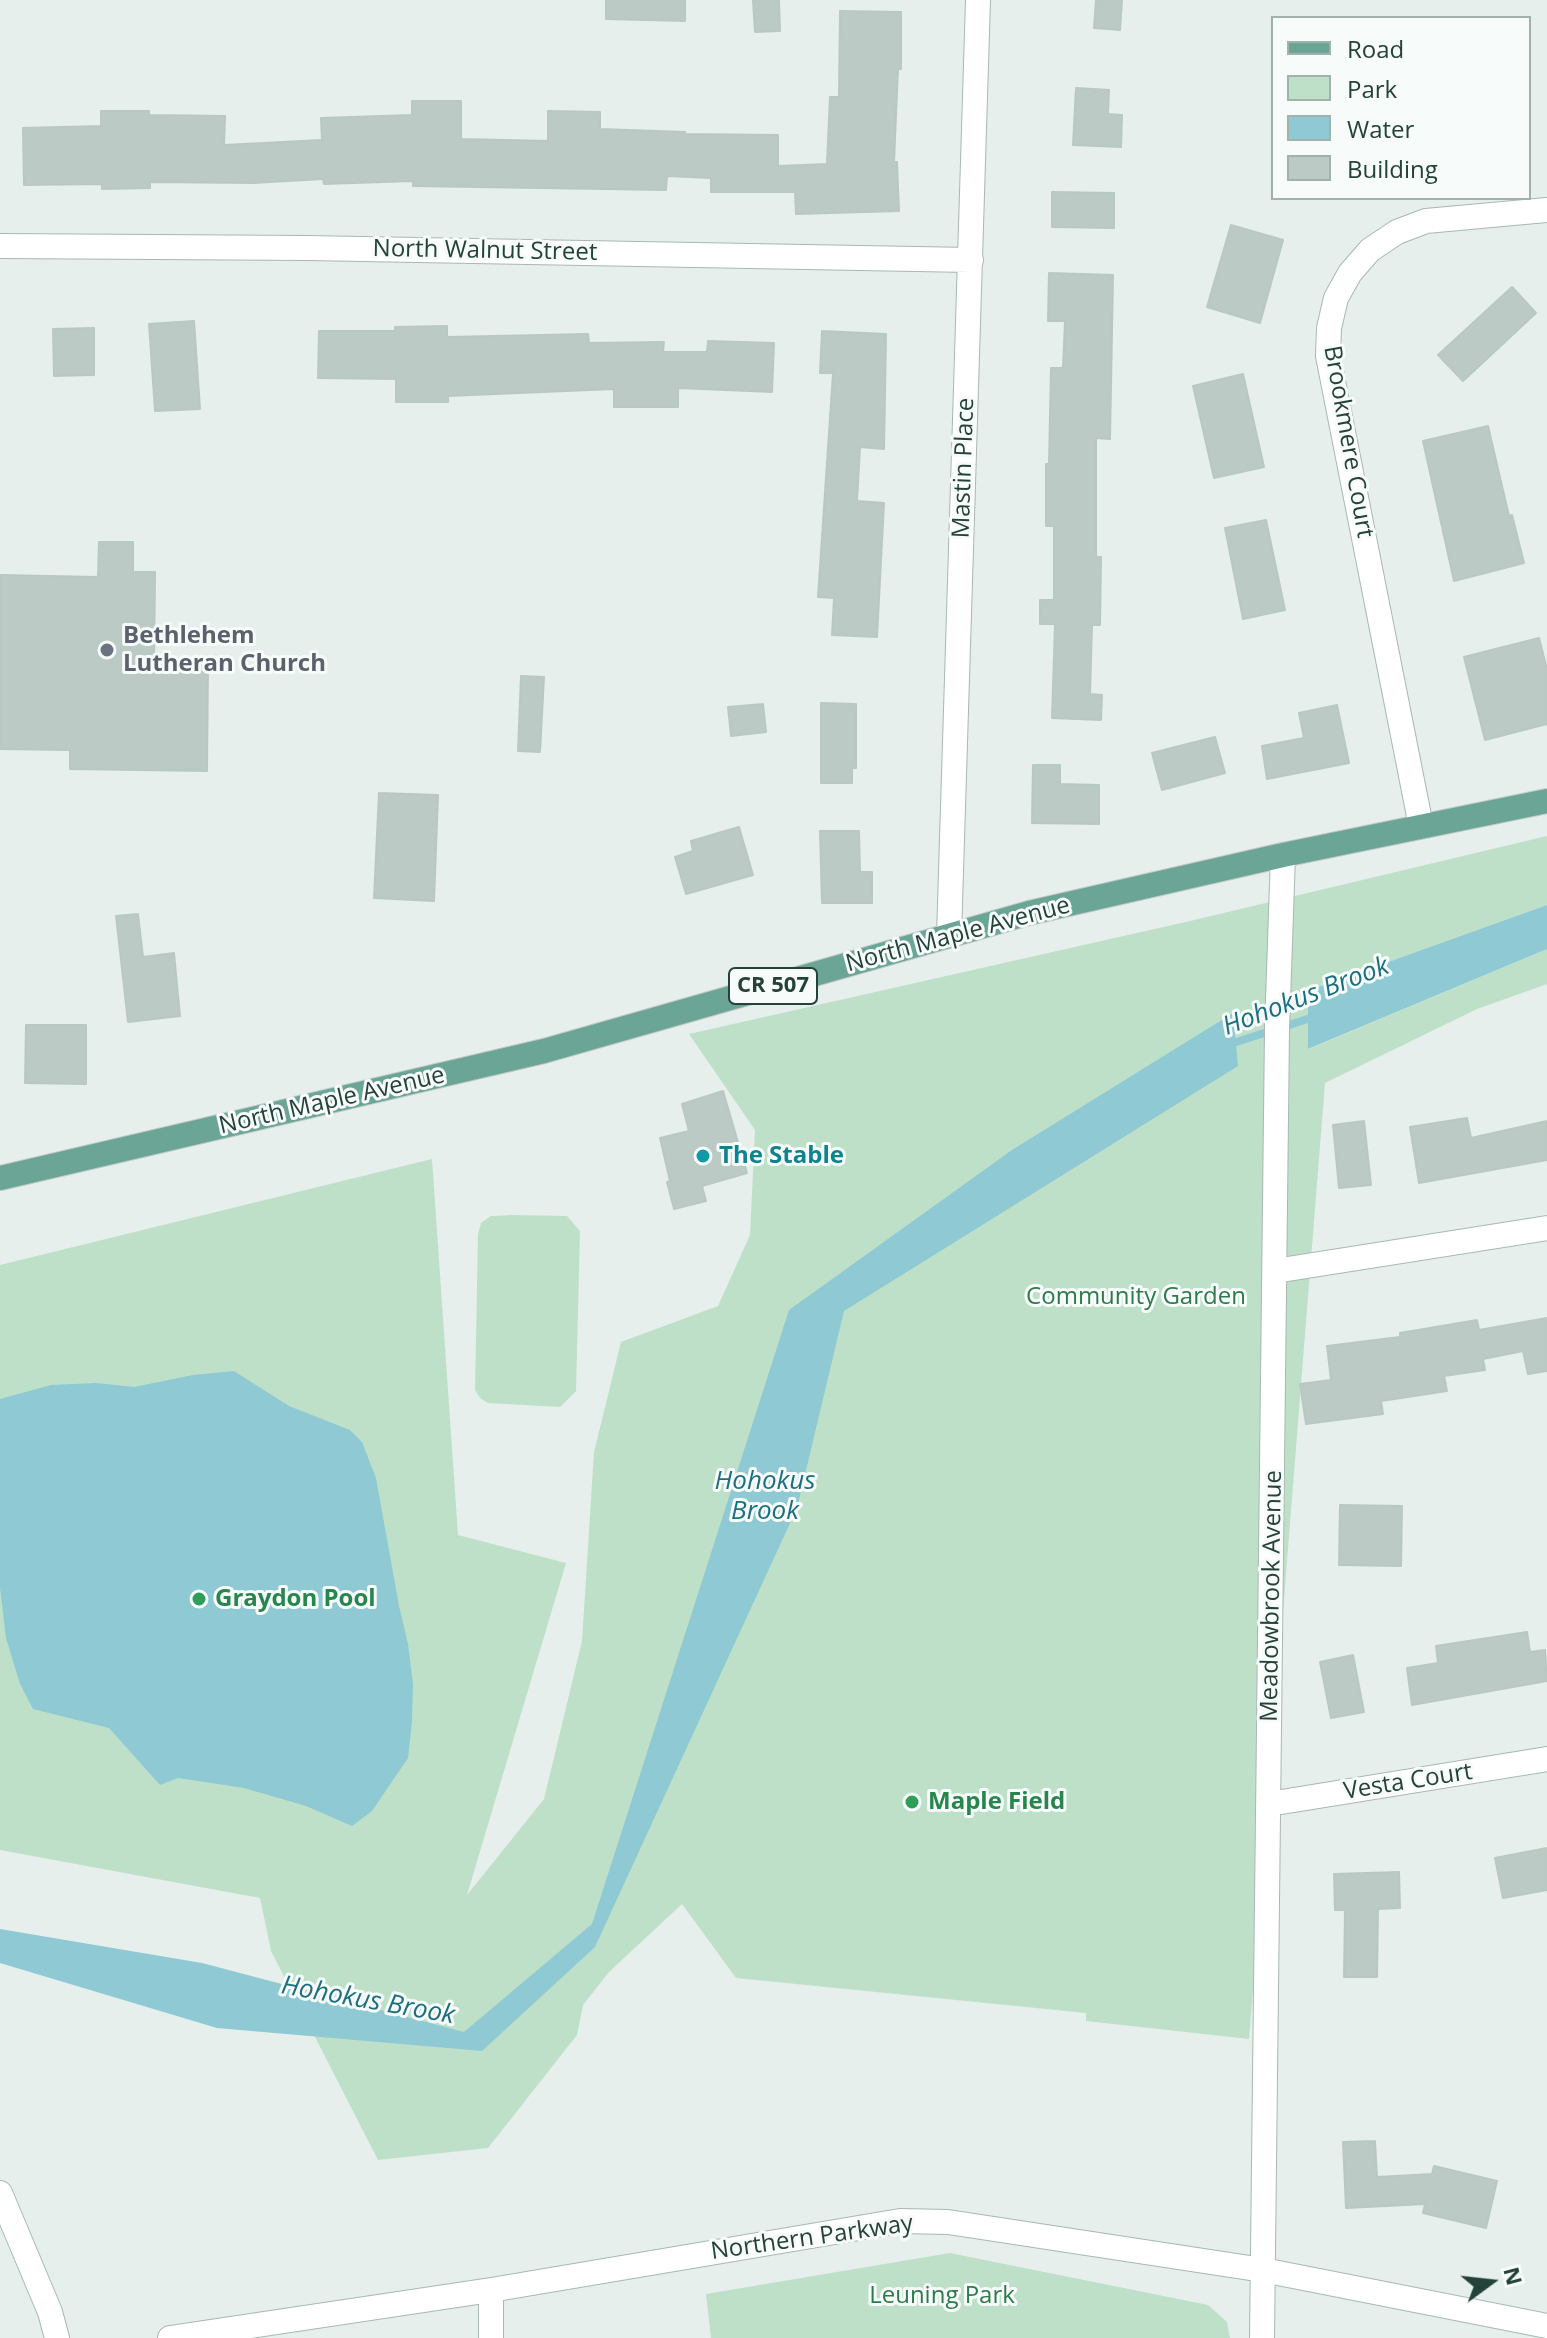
<!DOCTYPE html>
<style>
body{margin:0}
#map{position:relative;width:1547px;height:2338px;overflow:hidden;background:#e6efeb;font-family:"Open Sans",sans-serif}
canvas{display:block}
.legend{position:absolute;left:1271px;top:16px;width:260px;height:184px;box-sizing:border-box;background:#f7fbf9;border:2px solid #a3b1ad;margin:0;padding:10px 14px;list-style:none;font-size:24px;color:#24423a}
.legend li{display:flex;align-items:center;gap:16px;height:40px}
.legend b{width:40px;border:2px solid #a3b1ad}
.north{position:absolute;left:1451px;top:2242px;width:80px;height:80px;-webkit-text-stroke:6px #f7fbf9;paint-order:stroke;rotate:75deg;font-size:22px;font-weight:700;line-height:32px;text-align:center;color:#24423a}
.north::after{content:'';display:block;margin:auto;width:28px;height:36px;background:#24423a;clip-path:polygon(50% 0,100% 100%,50% 72%,0 100%)}
</style>
<div id="map">
<canvas width="1547" height="2338"></canvas>
<ul class="legend">
<li><b style="height:10px;background:#6aa596"></b>Road</li>
<li><b style="height:22px;background:#bfe0c8"></b>Park</li>
<li><b style="height:22px;background:#8ec9d4"></b>Water</li>
<li><b style="height:22px;background:#bbcac4"></b>Building</li>
</ul>
<div class="north">N</div>
</div>
<script>
const c = document.querySelector('canvas').getContext('2d');
c.lineJoin = 'round';
function fillPath(path, color) {
  c.fillStyle = color;
  c.fill(path, 'evenodd');
}
function shape(rows) {
  const path = new Path2D();
  for (const r of rows) {
    path.moveTo(r[0], r[1]);
    for (let i = 2; i < r.length; i += 2) path.lineTo(r[i], r[i + 1]);
  }
  return path;
}
function strokePath(path, color, width, dash) {
  c.strokeStyle = color;
  c.lineWidth = width;
  c.lineCap = dash ? 'butt' : 'round';
  c.setLineDash(dash || []);
  c.stroke(path);
}
function drawText(font, color, halo, rows, align = 'center') {
  c.font = font + ' "Open Sans",sans-serif';
  c.lineWidth = 6;
  c.setLineDash([]);
  c.textBaseline = 'middle';
  c.strokeStyle = halo;
  c.fillStyle = color;
  for (const [text, x, y, turn = 0] of rows) {
    c.save();
    c.translate(x, y);
    c.rotate((+turn || 0) * Math.PI / 180);
    c.textAlign = isNaN(turn) ? turn : align;
    if (halo) c.strokeText(text, 0, 0);
    c.fillText(text, 0, 0);
    c.restore();
  }
}
const green = shape([
 [1547,836,1547,905,1308,992,1309,1049,1547,949,1547,984,1477,1009,1325,1083,1249,2039,1086,2021,1086,2013,736,1978,682,1904,609,1972,583,2005,577,2035,488,2148,378,2160,271,1951,260,1898,0,1850,0,1265,432,1159,458,1535,566,1563,467,1895,544,1799,582,1641,594,1452,621,1342,718,1306,750,1235,755,1130,689,1034,1190,921],
 [512,1215,567,1216,580,1231,576,1391,560,1407,488,1403,480,1398,475,1390,478,1234,481,1223,491,1216],
 [950,2253,1208,2305,1227,2322,1230,2338,711,2338,706,2294]
]);
const water = shape([
 [1547,905,1547,949,1308,1049,1308,991],
 [1233,1013,1238,1066,844,1311,797,1508,595,1947,482,2051,217,2028,0,1963,0,1929,202,1963,464,2032,592,1924,789,1310,1012,1150],
 [234,1371,289,1406,350,1430,362,1442,376,1478,399,1606,408,1644,413,1684,412,1721,408,1758,372,1811,352,1826,306,1806,244,1788,178,1778,160,1785,109,1728,33,1709,20,1684,6,1638,0,1588,0,1399,51,1385,96,1383,134,1387,193,1375]
]);
const stream = shape([
 [1227,1045,1317,1016]
]);
const building = shape([
 [606,0,685,0,685,21,606,19,606,0],
 [753,0,779,0,780,31,755,32,753,0],
 [1096,0,1122,0,1120,30,1094,28,1096,0],
 [840,11,901,12,901,69,898,69,894,162,897,162,899,211,796,214,795,192,711,192,711,178,667,176,666,190,413,186,413,181,324,184,323,179,253,183,150,182,150,188,102,189,102,184,24,185,23,128,101,126,101,111,149,111,149,115,225,116,224,145,322,140,321,118,412,115,412,101,461,101,461,139,548,141,548,111,600,112,600,129,685,132,685,134,778,135,778,166,827,164,830,97,839,97,840,11],
 [1076,88,1109,90,1108,114,1122,115,1121,147,1073,145,1076,88],
 [1052,192,1114,193,1114,228,1052,227,1052,192],
 [1231,225,1283,240,1260,323,1207,307,1231,225],
 [1049,273,1113,275,1110,439,1096,438,1096,557,1101,557,1100,625,1092,625,1090,694,1102,695,1101,720,1052,718,1055,624,1040,624,1040,600,1054,600,1054,526,1046,526,1046,464,1049,464,1051,368,1063,368,1065,321,1048,321,1049,273],
 [1512,287,1536,313,1463,381,1438,355,1512,287],
 [194,321,200,409,155,411,149,324,194,321],
 [447,326,447,337,588,334,589,343,664,342,663,352,707,352,708,341,774,343,772,392,678,388,678,407,614,407,614,389,448,396,448,402,396,402,396,379,318,378,319,331,395,331,395,327,447,326],
 [94,328,94,375,54,376,53,329,94,328],
 [822,331,886,334,884,449,860,447,857,501,884,503,877,637,832,635,834,598,818,597,833,373,820,373,822,331],
 [1243,374,1264,467,1214,478,1193,386,1243,374],
 [1488,426,1509,516,1512,515,1524,563,1454,581,1423,441,1488,426],
 [1266,520,1285,610,1243,619,1225,528,1266,520],
 [99,542,133,542,133,572,155,572,154,664,208,665,207,771,70,769,70,750,0,749,0,575,98,577,99,542],
 [1539,638,1547,669,1547,724,1485,740,1464,657,1539,638],
 [521,676,544,677,540,752,518,751,521,676],
 [821,703,856,704,856,768,852,768,852,783,821,783,821,703],
 [763,704,766,732,731,736,728,707,763,704],
 [1337,705,1349,763,1267,779,1262,746,1304,738,1299,713,1337,705],
 [1215,737,1225,773,1162,790,1152,753,1215,737],
 [1033,765,1060,765,1060,784,1099,785,1099,824,1032,823,1033,765],
 [379,793,438,795,434,901,374,898,379,793],
 [739,827,753,875,686,894,675,857,693,851,691,841,739,827],
 [820,831,859,831,860,872,872,872,872,903,822,903,820,831],
 [138,914,143,957,174,953,180,1016,128,1022,116,916,138,914],
 [26,1025,86,1025,86,1084,25,1083,26,1025],
 [723,1091,747,1173,702,1186,706,1201,674,1209,667,1182,670,1181,660,1138,689,1131,682,1104,723,1091],
 [1467,1118,1471,1138,1547,1121,1547,1160,1419,1183,1410,1127,1467,1118],
 [1364,1121,1371,1185,1339,1188,1333,1125,1364,1121],
 [1547,1318,1547,1371,1528,1374,1523,1351,1483,1359,1485,1370,1444,1376,1447,1391,1381,1401,1383,1414,1306,1424,1300,1384,1331,1380,1327,1346,1400,1337,1400,1333,1477,1320,1479,1330,1547,1318],
 [1340,1505,1402,1506,1401,1566,1339,1565,1340,1505],
 [1527,1632,1530,1652,1545,1650,1547,1681,1412,1705,1407,1668,1438,1663,1436,1646,1527,1632],
 [1353,1655,1364,1712,1331,1718,1320,1662,1353,1655],
 [1547,1848,1547,1890,1503,1898,1495,1858,1547,1848],
 [1399,1872,1400,1908,1378,1909,1377,1977,1344,1977,1345,1910,1335,1910,1334,1874,1399,1872],
 [1375,2141,1377,2177,1432,2174,1434,2166,1497,2181,1486,2228,1423,2213,1425,2204,1346,2208,1343,2142,1375,2141]
]);
const street = shape([
 [0,246,307,248,971,260],
 [1421,826,1328,356,1329,328,1336,298,1350,273,1370,250,1397,232,1426,221,1547,210],
 [949,936,978,0],
 [1275,1271,1547,1228],
 [1269,1804,1547,1759],
 [491,2290,491,2338],
 [170,2338,491,2290,900,2221,948,2222,1263,2270,1547,2326],
 [1262,2338,1277,1029,1283,855]
]);
const secondary = shape([
 [0,2193,50,2312,57,2338]
]);
const primary = shape([
 [0,1178,544,1051,1029,913,1283,855,1547,801]
]);
const markers = [
 [107,650,8,"#6b7280"],
 [703,1156,8,"#0f9aa8"],
 [199,1599,8,"#2e9e5b"],
 [912,1802,8,"#2e9e5b"]
];
const shields = [
 [773,986,88]
];
const shieldNames = [
 ["CR 507",773,986]
];
const streetNames = [
 ["North Walnut Street",485,251,1],
 ["Brookmere Court",1348,442,80],
 ["Mastin Place",964,468,-88],
 ["North Maple Avenue",958,935,-15],
 ["North Maple Avenue",332,1101,-13],
 ["Meadowbrook Avenue",1272,1596,-89],
 ["Vesta Court",1408,1782,-9],
 ["Northern Parkway",812,2238,-8]
];
const worshipNames = [
 ["Bethlehem",123,636],
 ["Lutheran Church",123,664]
];
const cultureNames = [
 ["The Stable",719,1156]
];
const parkNames = [
 ["Community Garden",1136,1297],
 ["Leuning Park",942,2296]
];
const leisureNames = [
 ["Graydon Pool",215,1599],
 ["Maple Field",928,1802]
];
const waterNames = [
 ["Hohokus Brook",1306,997,-21],
 ["Hohokus",765,1482],
 ["Brook",765,1512],
 ["Hohokus Brook",368,2001,10]
];
fillPath(green, '#bfe0c8');
fillPath(water, '#8ec9d4');
strokePath(stream, '#8ec9d4', 8);
fillPath(building, '#bbcac4');
strokePath(building, '#b8c9c2', 2);
strokePath(street, '#a8b8b2', 26);
strokePath(secondary, '#a4bbb3', 26);
strokePath(primary, '#c2cac8', 26);
strokePath(street, '#fff', 24);
strokePath(secondary, '#fff', 24);
strokePath(primary, '#6aa596', 24);
for (const [x, y, r, color] of markers) {
  const dot = new Path2D();
  dot.arc(x, y, r, 0, 2 * Math.PI);
  c.fillStyle = color;
  c.fill(dot);
  strokePath(dot, '#f7fbf9', 3);
}
for (const [x, y, w] of shields) {
  const box = new Path2D();
  box.roundRect(x - w / 2, y - 18, w, 36, 6);
  c.fillStyle = '#f7fbf9';
  c.fill(box);
  strokePath(box, '#24423a', 2);
}
drawText('bold 22px', '#24423a', null, shieldNames);
drawText('24px', '#24423a', '#f7fbf9', streetNames);
drawText('bold 24px', '#5b616d', '#f7fbf9', worshipNames, 'left');
drawText('bold 24px', '#0d838f', '#f7fbf9', cultureNames, 'left');
drawText('24px', '#2d7a4b', '#f7fbf9', parkNames);
drawText('bold 24px', '#27864d', '#f7fbf9', leisureNames, 'left');
drawText('italic 26px', '#1c6f80', '#f7fbf9', waterNames);
</script>
